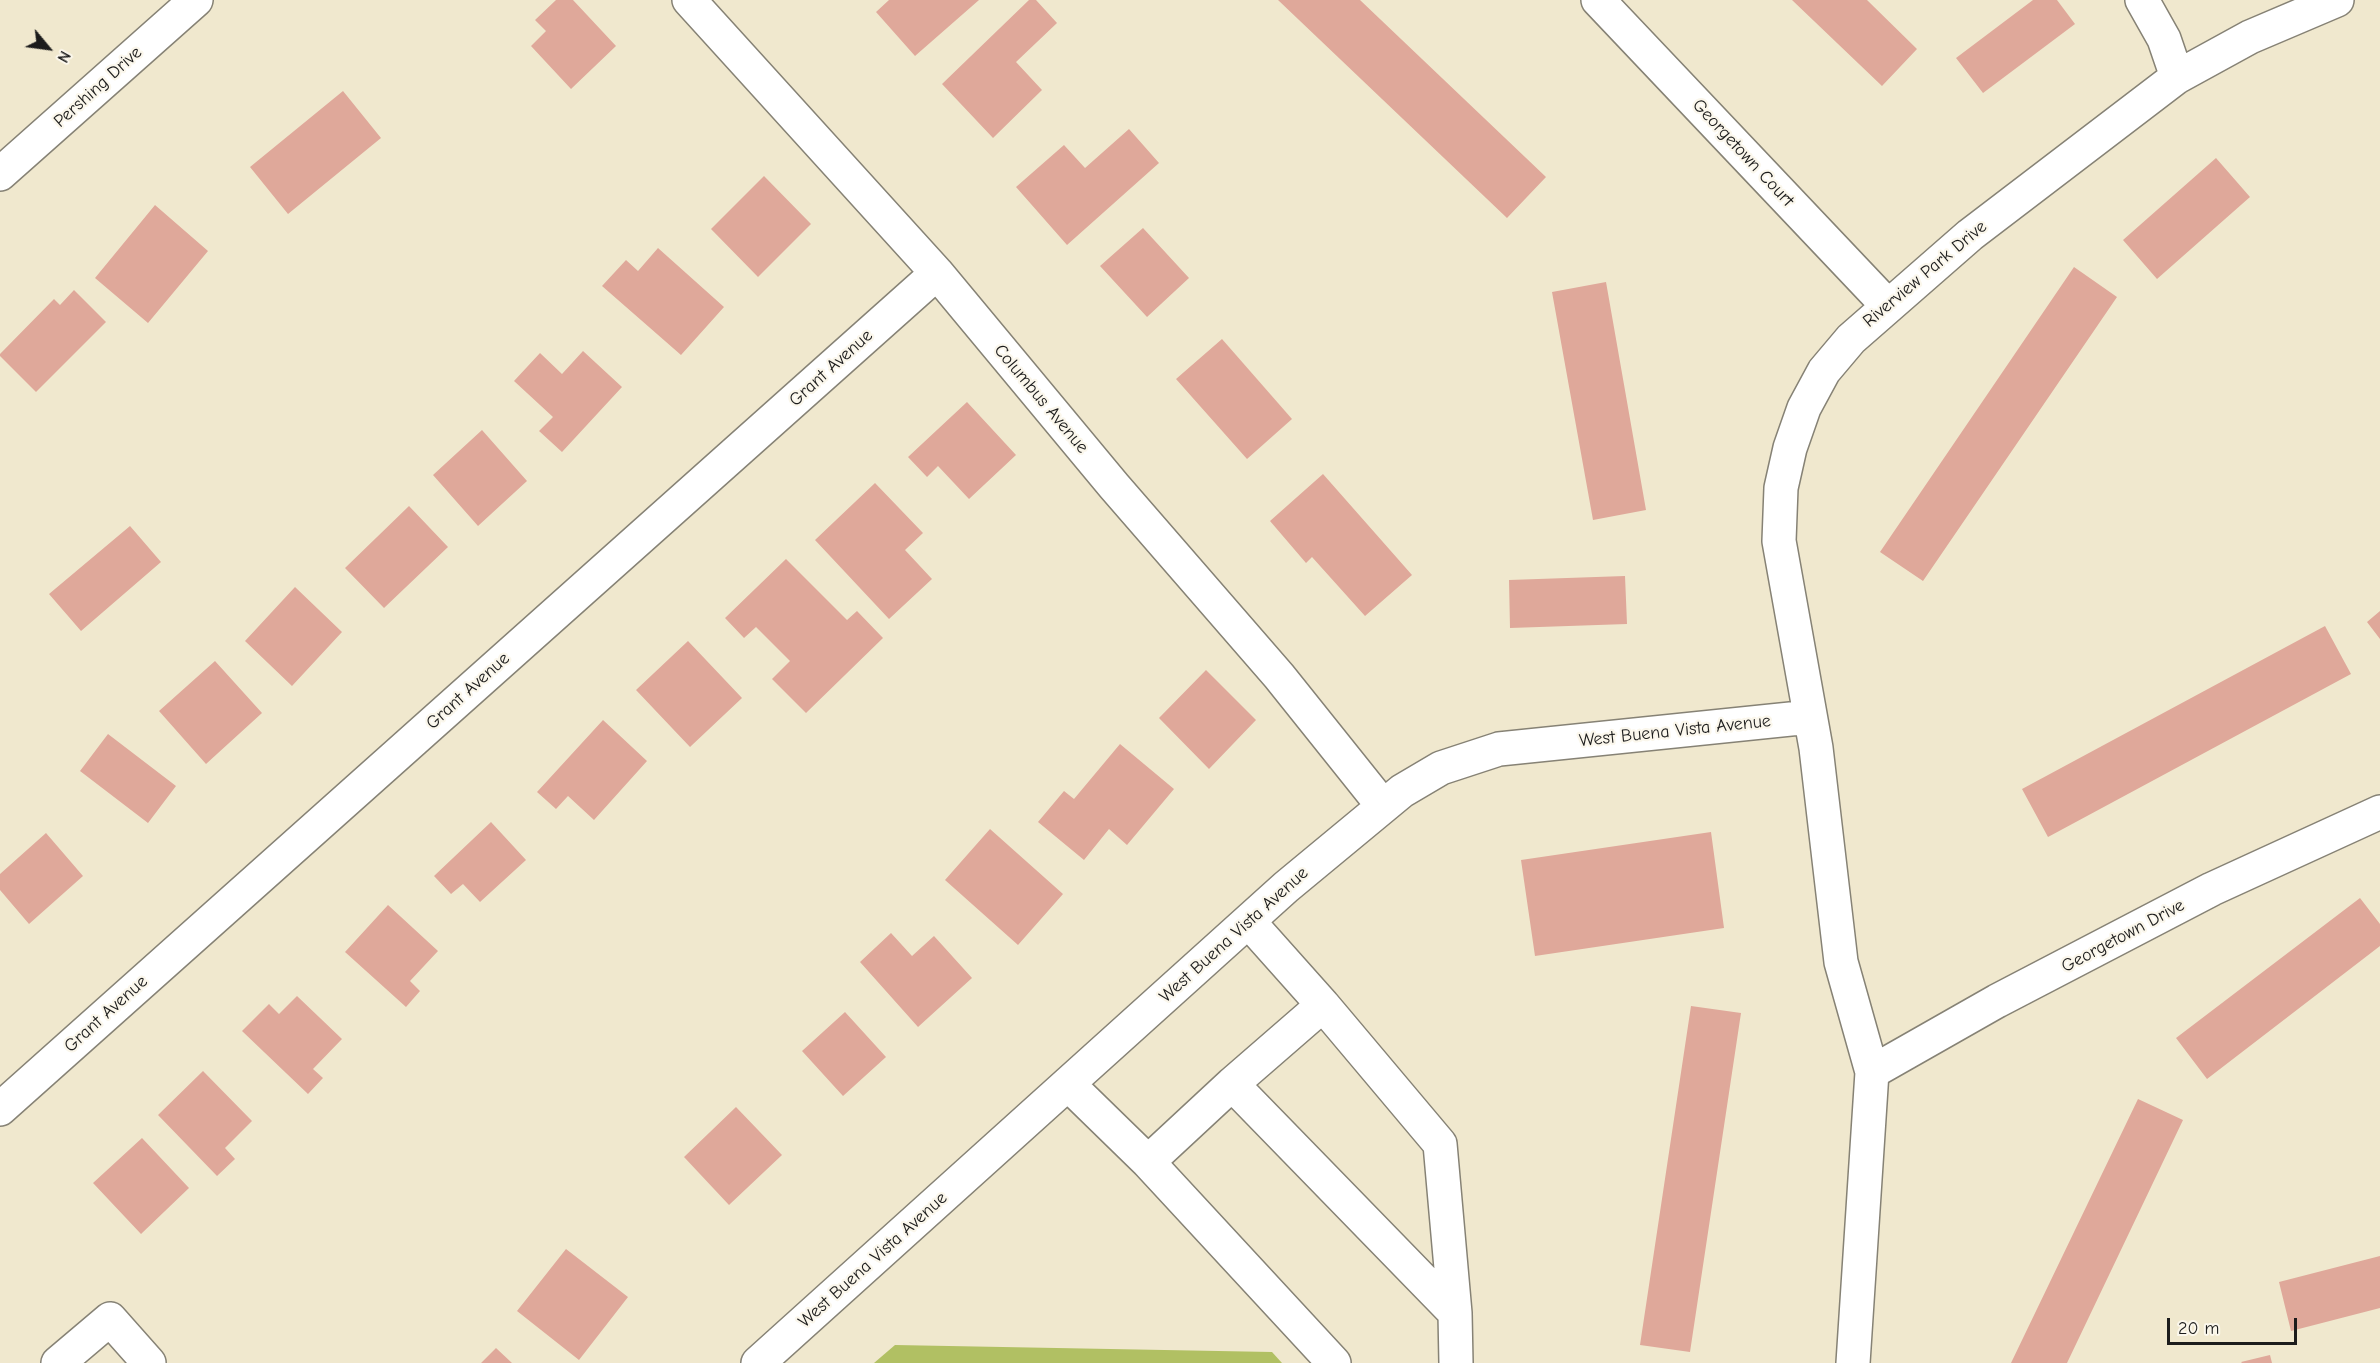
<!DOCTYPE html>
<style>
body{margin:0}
#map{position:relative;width:2380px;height:1363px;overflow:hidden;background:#f0e8ce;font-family:"Comic Neue",sans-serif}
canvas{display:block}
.north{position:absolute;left:18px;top:18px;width:60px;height:60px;-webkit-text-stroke:4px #fbf7ec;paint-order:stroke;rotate:119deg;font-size:16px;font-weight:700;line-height:24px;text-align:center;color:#1c1c1c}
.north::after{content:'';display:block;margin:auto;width:21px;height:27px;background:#1c1c1c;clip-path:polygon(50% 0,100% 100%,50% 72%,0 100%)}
.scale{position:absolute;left:2167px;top:1318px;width:130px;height:27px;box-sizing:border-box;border:3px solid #1c1c1c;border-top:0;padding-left:8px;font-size:18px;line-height:21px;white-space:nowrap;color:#1c1c1c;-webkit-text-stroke:4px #fbf7ec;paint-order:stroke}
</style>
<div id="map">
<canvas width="2380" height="1363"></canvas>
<div class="north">N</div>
<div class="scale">20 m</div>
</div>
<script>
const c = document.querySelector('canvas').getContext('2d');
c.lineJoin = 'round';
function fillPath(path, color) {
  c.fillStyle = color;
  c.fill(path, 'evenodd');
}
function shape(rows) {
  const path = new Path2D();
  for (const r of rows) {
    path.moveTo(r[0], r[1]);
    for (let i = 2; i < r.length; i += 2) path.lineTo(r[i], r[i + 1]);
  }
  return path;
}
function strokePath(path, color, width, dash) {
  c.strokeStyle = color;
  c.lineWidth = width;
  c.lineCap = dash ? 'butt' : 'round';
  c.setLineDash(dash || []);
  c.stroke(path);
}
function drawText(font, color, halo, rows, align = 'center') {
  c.font = font + ' "Comic Neue",sans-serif';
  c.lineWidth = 4.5;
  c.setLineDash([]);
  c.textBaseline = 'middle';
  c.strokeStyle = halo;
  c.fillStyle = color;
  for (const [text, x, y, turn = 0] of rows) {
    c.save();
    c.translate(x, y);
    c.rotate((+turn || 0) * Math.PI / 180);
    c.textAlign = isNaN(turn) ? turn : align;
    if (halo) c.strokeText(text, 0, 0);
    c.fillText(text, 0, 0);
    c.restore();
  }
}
const green = shape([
 [895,1345,1272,1352,1282,1363,874,1363]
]);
const building = shape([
 [556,0,573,0,616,46,571,89,531,46,546,31,535,20],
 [889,0,979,0,915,56,876,12],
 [1029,0,1036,0,1057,23,1016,62,1042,90,993,138,942,84],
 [1278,0,1360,0,1546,177,1507,218],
 [1792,0,1867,0,1917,49,1882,86],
 [2033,0,2057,0,2075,24,1983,93,1956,58],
 [343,91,381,138,288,214,250,167],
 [1129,129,1159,163,1067,245,1016,187,1064,145,1085,168],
 [2216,158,2250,197,2157,279,2123,240],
 [764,176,811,224,758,277,711,229],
 [155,205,208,251,148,323,95,278],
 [1143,228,1189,278,1147,317,1100,266],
 [658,248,724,307,681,355,602,286,626,260,638,271],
 [2074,267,2117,297,1923,581,1880,552],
 [1606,282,1646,510,1593,520,1552,292],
 [74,290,106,322,36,392,0,356,0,354,54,299,60,305],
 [1222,339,1292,419,1247,459,1176,379],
 [583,351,622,387,562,452,539,431,553,417,514,381,540,353,562,374],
 [967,402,1016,455,969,499,938,466,927,477,908,457],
 [482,430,527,481,478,526,433,475],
 [1323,474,1412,575,1365,616,1312,557,1306,563,1270,521],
 [875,483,923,533,905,550,932,579,889,619,815,540],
 [409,506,448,547,384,608,345,568],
 [130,526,161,562,81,631,49,594],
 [786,559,847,620,857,611,883,638,806,713,772,679,790,661,756,627,744,638,725,618],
 [1625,576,1627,624,1510,628,1509,580],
 [295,587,342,632,292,686,245,641],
 [2380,611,2380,639,2367,622],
 [2325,626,2351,674,2048,837,2022,789],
 [688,641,742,698,690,747,636,690],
 [215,661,262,713,206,764,159,711],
 [1206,670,1256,720,1209,769,1159,718],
 [603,720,647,761,594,820,568,796,556,809,537,792],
 [108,734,176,786,148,823,80,771],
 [1120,744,1174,789,1127,845,1109,829,1084,860,1038,822,1064,791,1074,799],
 [491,822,526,860,480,902,463,884,451,894,434,876],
 [990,829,1063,894,1018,945,945,880],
 [1711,832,1724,928,1535,956,1521,860],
 [46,833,83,876,29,924,0,890,0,874],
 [2360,898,2380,924,2380,946,2207,1079,2176,1038],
 [388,905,438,951,410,981,420,991,406,1007,345,952],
 [891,933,912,956,934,936,972,978,918,1027,860,962],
 [297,996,342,1039,313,1069,323,1078,308,1094,242,1031,269,1004,279,1014],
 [1691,1006,1741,1013,1690,1352,1640,1345],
 [845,1012,886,1057,843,1096,802,1051],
 [203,1071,252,1121,225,1148,235,1159,217,1176,158,1115],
 [2138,1099,2183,1120,2067,1363,2011,1363],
 [736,1107,782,1155,729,1205,684,1157],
 [142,1138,189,1188,141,1234,93,1183],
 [566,1249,628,1297,579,1360,517,1311],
 [2380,1256,2380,1308,2291,1331,2279,1282],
 [496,1348,512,1363,481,1363],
 [2270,1355,2272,1363,2242,1363,2241,1362]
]);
const minor = shape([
 [689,0,937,273,1114,486,1279,676,1383,806],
 [1598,0,1888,306],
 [2142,0,2164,39,2177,77],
 [0,174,196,0],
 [1872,1072,1841,962,1816,748,1779,541,1781,488,1790,448,1804,408,1824,371,1851,339,1970,235,2177,77,2250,37,2337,0],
 [1068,1084,1148,1162,1334,1363],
 [1232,1084,1455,1313,1440,1144,1323,1005,1249,922],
 [0,1109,937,273],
 [1148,1162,1232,1084,1323,1005],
 [1455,1313,1456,1363],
 [58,1363,110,1319,149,1363],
 [758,1363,1286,887,1402,791,1441,768,1499,749,1810,717],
 [1853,1363,1872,1072,1997,1001,2212,889,2380,812]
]);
const streetNames = [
 ["Pershing Drive",98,87,-42],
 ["Georgetown Court",1743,153,47],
 ["Riverview Park Drive",1925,274,-40],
 ["Grant Avenue",831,368,-42],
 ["Columbus Avenue",1041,399,50],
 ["Grant Avenue",468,691,-42],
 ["West Buena Vista Avenue",1675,731,-6],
 ["West Buena Vista Avenue",1234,935,-42],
 ["Georgetown Drive",2123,936,-28],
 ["Grant Avenue",106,1014,-42],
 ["West Buena Vista Avenue",873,1260,-42]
];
fillPath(green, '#b1c063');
fillPath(building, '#dfa89a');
strokePath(minor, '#868275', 36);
strokePath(minor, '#fff', 33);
drawText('18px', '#1c1c1c', '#fbf7ec', streetNames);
</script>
